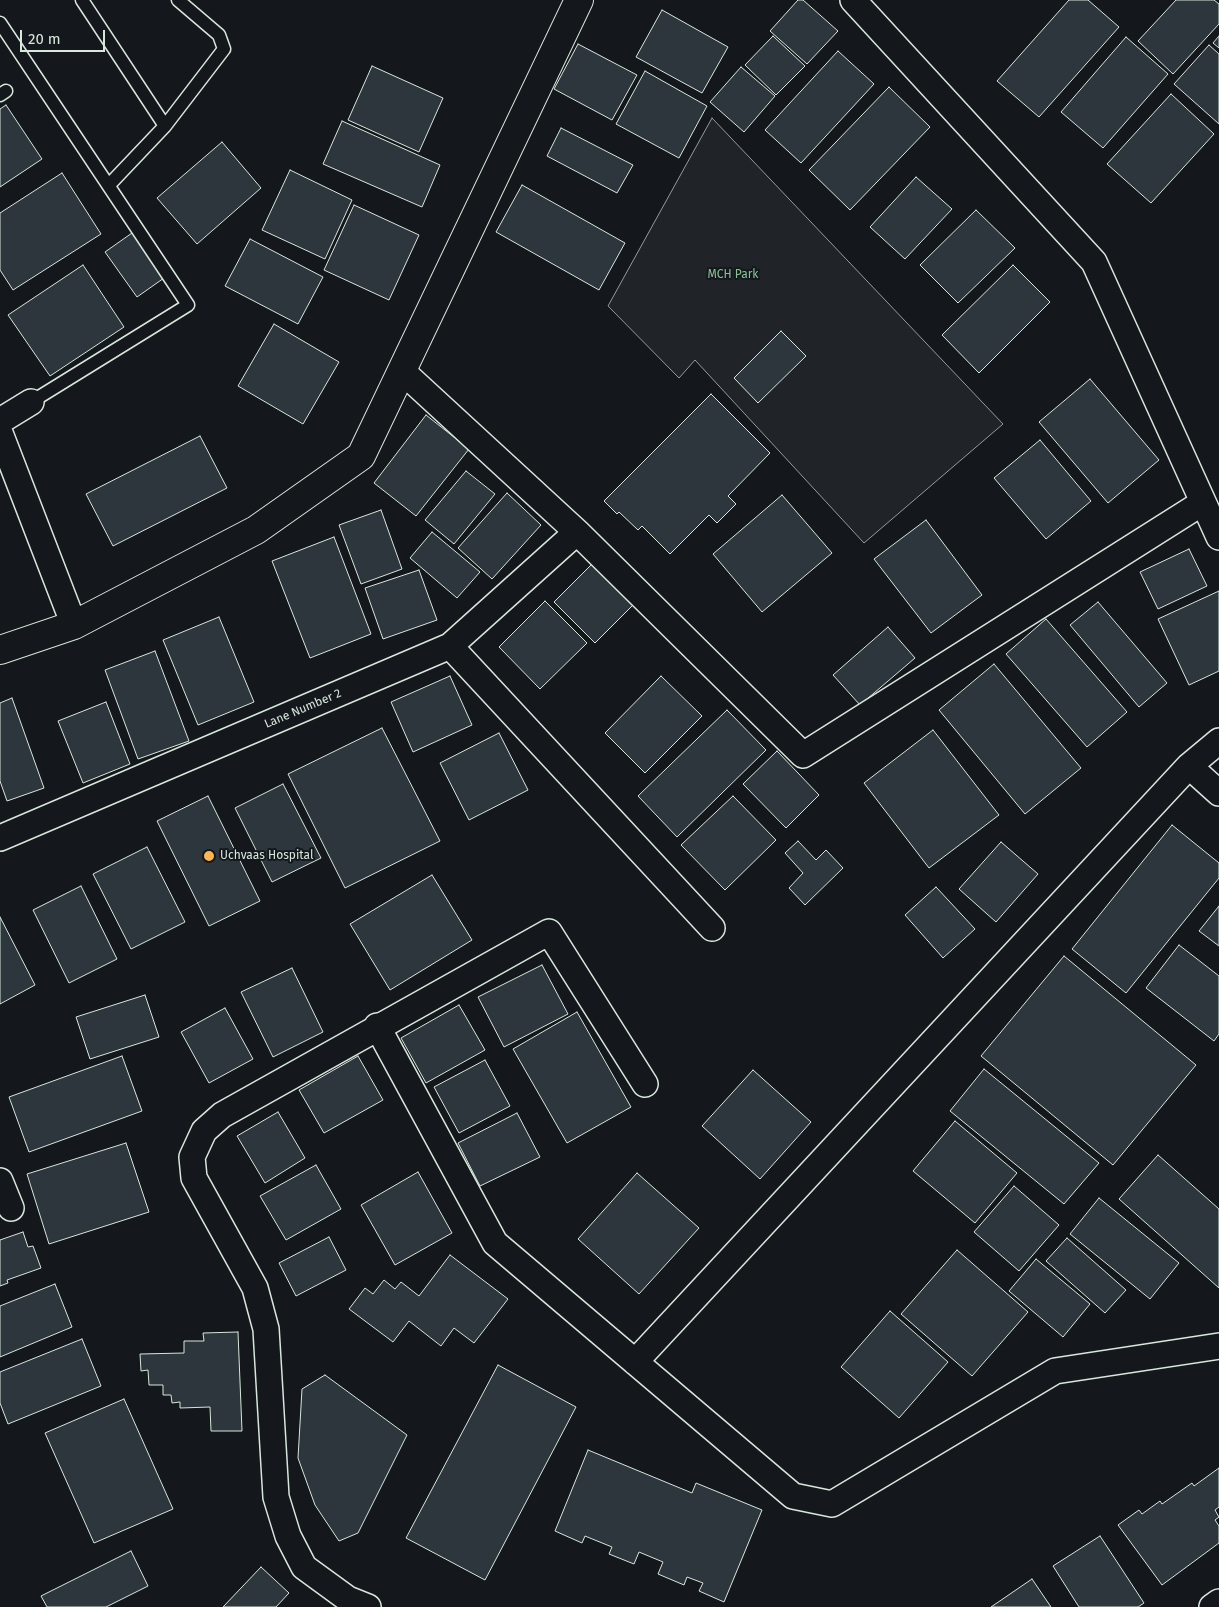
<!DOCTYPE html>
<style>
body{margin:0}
#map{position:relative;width:1219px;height:1607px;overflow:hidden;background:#14181c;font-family:"Fira Sans",sans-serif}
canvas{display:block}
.scale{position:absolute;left:20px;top:30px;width:85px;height:22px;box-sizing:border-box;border:2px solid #d8e6dc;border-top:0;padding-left:6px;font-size:15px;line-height:18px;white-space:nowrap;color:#d8e6dc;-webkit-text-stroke:4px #14181c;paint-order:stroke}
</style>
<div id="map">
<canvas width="1219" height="1607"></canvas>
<div class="scale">20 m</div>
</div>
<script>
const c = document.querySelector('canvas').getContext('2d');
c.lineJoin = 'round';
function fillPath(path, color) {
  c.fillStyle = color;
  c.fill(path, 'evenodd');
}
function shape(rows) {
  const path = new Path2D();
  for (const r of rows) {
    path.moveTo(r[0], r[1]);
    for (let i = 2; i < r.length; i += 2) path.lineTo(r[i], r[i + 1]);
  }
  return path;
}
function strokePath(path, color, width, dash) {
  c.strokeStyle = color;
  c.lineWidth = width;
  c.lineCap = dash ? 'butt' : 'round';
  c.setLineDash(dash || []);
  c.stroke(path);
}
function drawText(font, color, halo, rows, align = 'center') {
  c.font = font + ' "Fira Sans",sans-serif';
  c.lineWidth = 4;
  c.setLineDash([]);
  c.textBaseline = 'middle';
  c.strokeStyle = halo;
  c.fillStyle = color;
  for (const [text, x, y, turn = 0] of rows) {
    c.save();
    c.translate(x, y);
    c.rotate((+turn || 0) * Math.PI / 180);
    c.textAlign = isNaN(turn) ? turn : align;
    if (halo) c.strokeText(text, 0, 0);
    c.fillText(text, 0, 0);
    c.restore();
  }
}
const green = shape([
 [712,118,1003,424,864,543,695,360,679,378,608,306,712,118]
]);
const building = shape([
 [798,0,803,0,838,31,807,64,770,31,798,0],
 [1069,0,1088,0,1119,27,1039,117,997,81,1069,0],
 [1176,0,1214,0,1219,4,1219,24,1173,74,1138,41,1176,0],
 [662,10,728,47,702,93,636,57,662,10],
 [773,36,805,66,776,95,745,65,773,36],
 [1219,36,1219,48,1213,43,1219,36],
 [1126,37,1168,74,1103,148,1061,112,1126,37],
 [578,44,637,75,612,120,554,89,578,44],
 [1209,45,1219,54,1219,124,1174,84,1209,45],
 [838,51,874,84,801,163,765,130,838,51],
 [372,66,443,98,419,152,348,120,372,66],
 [741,67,775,96,744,132,710,102,741,67],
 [645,71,707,106,679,158,616,124,645,71],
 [889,87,930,127,850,210,809,170,889,87],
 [1171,94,1214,134,1151,203,1107,164,1171,94],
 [6,105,42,159,0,187,0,109,6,105],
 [342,121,440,165,422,207,323,164,342,121],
 [561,128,633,165,617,193,547,156,561,128],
 [222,142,261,188,197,244,157,198,222,142],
 [290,170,352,200,325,259,262,230,290,170],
 [62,173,101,234,13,290,0,270,0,213,62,173],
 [916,177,952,209,905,259,870,227,916,177],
 [522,185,625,243,599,290,496,232,522,185],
 [354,205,419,235,389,300,324,270,354,205],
 [976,210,1015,248,958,303,920,265,976,210],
 [132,233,164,278,137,297,105,252,132,233],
 [250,239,323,277,298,324,225,286,250,239],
 [83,265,124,327,50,376,8,315,83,265],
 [1013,265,1050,302,979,373,942,335,1013,265],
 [274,324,339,362,303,424,238,386,274,324],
 [781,331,806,356,758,403,734,378,781,331],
 [1090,379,1159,460,1108,503,1039,422,1090,379],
 [711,394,770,453,728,496,736,504,717,523,709,515,670,554,642,526,638,530,619,512,617,514,604,501,711,394],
 [426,415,469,449,416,516,374,483,426,415],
 [200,436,227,488,113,546,86,494,200,436],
 [1040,440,1091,501,1046,539,994,478,1040,440],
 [466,471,495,494,454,544,425,520,466,471],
 [507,493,541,525,492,579,458,548,507,493],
 [782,495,832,553,762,612,713,554,782,495],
 [381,510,402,569,361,584,339,525,381,510],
 [926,520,982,595,931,633,874,559,926,520],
 [432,532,480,572,457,598,410,558,432,532],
 [334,537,371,634,310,658,272,561,334,537],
 [1189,549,1207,586,1158,609,1140,572,1189,549],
 [596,560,636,602,595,643,554,602,596,560],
 [419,570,437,620,383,639,365,588,419,570],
 [1219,591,1219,671,1189,685,1158,619,1219,591],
 [545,601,587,643,540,689,499,647,545,601],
 [1098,602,1167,683,1139,707,1070,625,1098,602],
 [219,617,254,702,198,725,163,640,219,617],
 [1046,619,1127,712,1087,747,1006,654,1046,619],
 [888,627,915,658,860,705,833,675,888,627],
 [155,651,189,741,138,759,105,670,155,651],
 [994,664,1081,768,1025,814,939,710,994,664],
 [450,676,472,725,413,752,391,702,450,676],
 [661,676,702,716,645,773,605,733,661,676],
 [12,698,44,788,7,801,0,781,0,703,12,698],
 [106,702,130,764,83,783,58,721,106,702],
 [727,710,766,750,677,837,638,796,727,710],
 [382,728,440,841,345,888,288,774,382,728],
 [933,730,999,815,929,868,864,783,933,730],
 [499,733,528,790,469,820,440,763,499,733],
 [777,751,819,795,786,828,743,784,777,751],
 [283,784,321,858,272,882,235,808,283,784],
 [208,796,260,901,209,926,157,821,208,796],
 [733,796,776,840,725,890,681,845,733,796],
 [1172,825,1219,863,1219,878,1126,993,1072,949,1172,825],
 [798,841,816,860,826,850,843,868,805,905,789,888,803,873,785,853,798,841],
 [1001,842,1038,874,996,922,959,889,1001,842],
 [147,847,185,922,131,949,93,874,147,847],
 [432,875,472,940,390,990,350,924,432,875],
 [81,886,117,959,69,983,33,910,81,886],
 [936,887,975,929,943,958,905,915,936,887],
 [1219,906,1219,946,1199,931,1219,906],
 [0,917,35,985,0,1004,0,917],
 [1179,945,1219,976,1219,1034,1214,1041,1146,988,1179,945],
 [1064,956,1196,1065,1113,1165,981,1056,1064,956],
 [542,965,568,1014,504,1047,478,997,542,965],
 [292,968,323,1032,273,1057,241,992,292,968],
 [145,995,159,1037,90,1059,76,1017,145,995],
 [459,1005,485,1050,426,1083,401,1038,459,1005],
 [225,1008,253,1059,209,1083,181,1032,225,1008],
 [577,1012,631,1107,567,1143,513,1049,577,1012],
 [122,1056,142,1111,29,1152,9,1097,122,1056],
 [358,1056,383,1100,324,1133,299,1090,358,1056],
 [485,1060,510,1106,459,1133,434,1087,485,1060],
 [984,1069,1099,1163,1064,1204,950,1111,984,1069],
 [753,1070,811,1122,760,1179,702,1126,753,1070],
 [278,1112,305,1158,265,1183,237,1136,278,1112],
 [517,1113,540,1157,480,1186,458,1143,517,1113],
 [955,1121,1017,1173,975,1223,913,1171,955,1121],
 [126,1143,149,1212,49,1244,27,1174,126,1143],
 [1158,1155,1219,1209,1219,1288,1119,1199,1158,1155],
 [316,1165,341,1209,286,1240,260,1196,316,1165],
 [418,1172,452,1233,395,1265,361,1205,418,1172],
 [637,1173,699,1228,639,1294,578,1239,637,1173],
 [1014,1186,1059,1225,1019,1271,974,1232,1014,1186],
 [1099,1198,1179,1263,1150,1299,1070,1234,1099,1198],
 [23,1232,28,1247,33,1246,41,1268,7,1280,8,1283,0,1286,0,1240,23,1232],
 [329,1237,346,1270,296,1296,279,1263,329,1237],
 [1067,1238,1126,1290,1105,1313,1046,1261,1067,1238],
 [957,1250,1028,1312,972,1376,901,1314,957,1250],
 [450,1255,508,1299,474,1343,454,1328,441,1346,409,1321,393,1342,349,1309,365,1288,373,1294,384,1280,395,1289,401,1282,419,1296,450,1255],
 [1036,1259,1090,1304,1063,1337,1009,1291,1036,1259],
 [55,1284,72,1327,0,1357,0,1306,55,1284],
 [890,1311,948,1362,899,1418,841,1367,890,1311],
 [238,1332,242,1431,211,1431,210,1407,180,1408,180,1402,172,1403,171,1395,163,1395,163,1385,149,1385,148,1370,141,1371,140,1354,184,1353,184,1341,204,1341,203,1333,238,1332],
 [82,1339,101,1386,8,1424,0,1403,0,1372,82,1339],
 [498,1365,576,1407,485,1580,406,1538,498,1365],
 [325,1375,407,1435,358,1533,339,1541,315,1505,298,1458,302,1389,325,1375],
 [124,1399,173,1509,94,1543,45,1433,124,1399],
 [588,1450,692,1493,696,1483,762,1510,724,1602,699,1591,703,1583,687,1577,684,1585,658,1574,663,1562,639,1552,634,1564,609,1554,612,1547,585,1536,582,1543,555,1531,588,1450],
 [1219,1468,1219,1507,1215,1510,1219,1517,1215,1520,1219,1526,1219,1543,1162,1585,1118,1525,1139,1510,1142,1514,1160,1501,1162,1504,1192,1483,1194,1486,1219,1468],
 [1100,1536,1144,1603,1138,1607,1079,1607,1053,1566,1100,1536],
 [131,1551,148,1586,106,1607,47,1607,41,1596,131,1551],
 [261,1567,289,1593,276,1607,223,1607,261,1567],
 [1032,1579,1051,1607,991,1607,1032,1579]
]);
const lane = shape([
 [82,0,165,126],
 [0,23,188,305,31,402],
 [0,95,6,91],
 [109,185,165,126,224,49,219,35,178,0]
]);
const street = shape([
 [853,0,1094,262,1219,537],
 [402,371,577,532,803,755,1202,503],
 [0,421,31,402],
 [0,433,74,625],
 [450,646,712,928],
 [1189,766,1219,793],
 [0,838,450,646,577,532],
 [377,1026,495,1243,793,1496,832,1504,1055,1371,1219,1346],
 [0,1181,11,1208],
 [635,1362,1189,766,1219,741],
 [368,1607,348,1599,304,1567,288,1536,276,1497,266,1329,255,1288,194,1178,192,1157,204,1131,222,1115,549,932,645,1084],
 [1212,1607,1219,1602]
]);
const secondary = shape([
 [0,650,74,625,256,530,361,456,579,0]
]);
const markers = [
 [209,856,6,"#ffb74d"]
];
const parkNames = [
 ["MCH Park",733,275]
];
const streetNames = [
 ["Lane Number 2",303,709,-23]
];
const poiNames = [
 ["Uchvaas Hospital",220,856]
];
fillPath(green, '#202428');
strokePath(green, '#939e99', 1);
fillPath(building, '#2c363c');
strokePath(building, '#d8e6dc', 1);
strokePath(lane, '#d8e6dc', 15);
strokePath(street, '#d8e6dc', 28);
strokePath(secondary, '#d8e6dc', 30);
strokePath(lane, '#14181c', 12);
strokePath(street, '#14181c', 25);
strokePath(secondary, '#14181c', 28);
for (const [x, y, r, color] of markers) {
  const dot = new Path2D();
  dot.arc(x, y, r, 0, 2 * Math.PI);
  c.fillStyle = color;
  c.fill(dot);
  strokePath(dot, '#14181c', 2);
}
drawText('12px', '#8ac095', '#14181c', parkNames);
drawText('12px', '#d8e6dc', '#14181c', streetNames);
drawText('12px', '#d8e6dc', '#14181c', poiNames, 'left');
</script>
